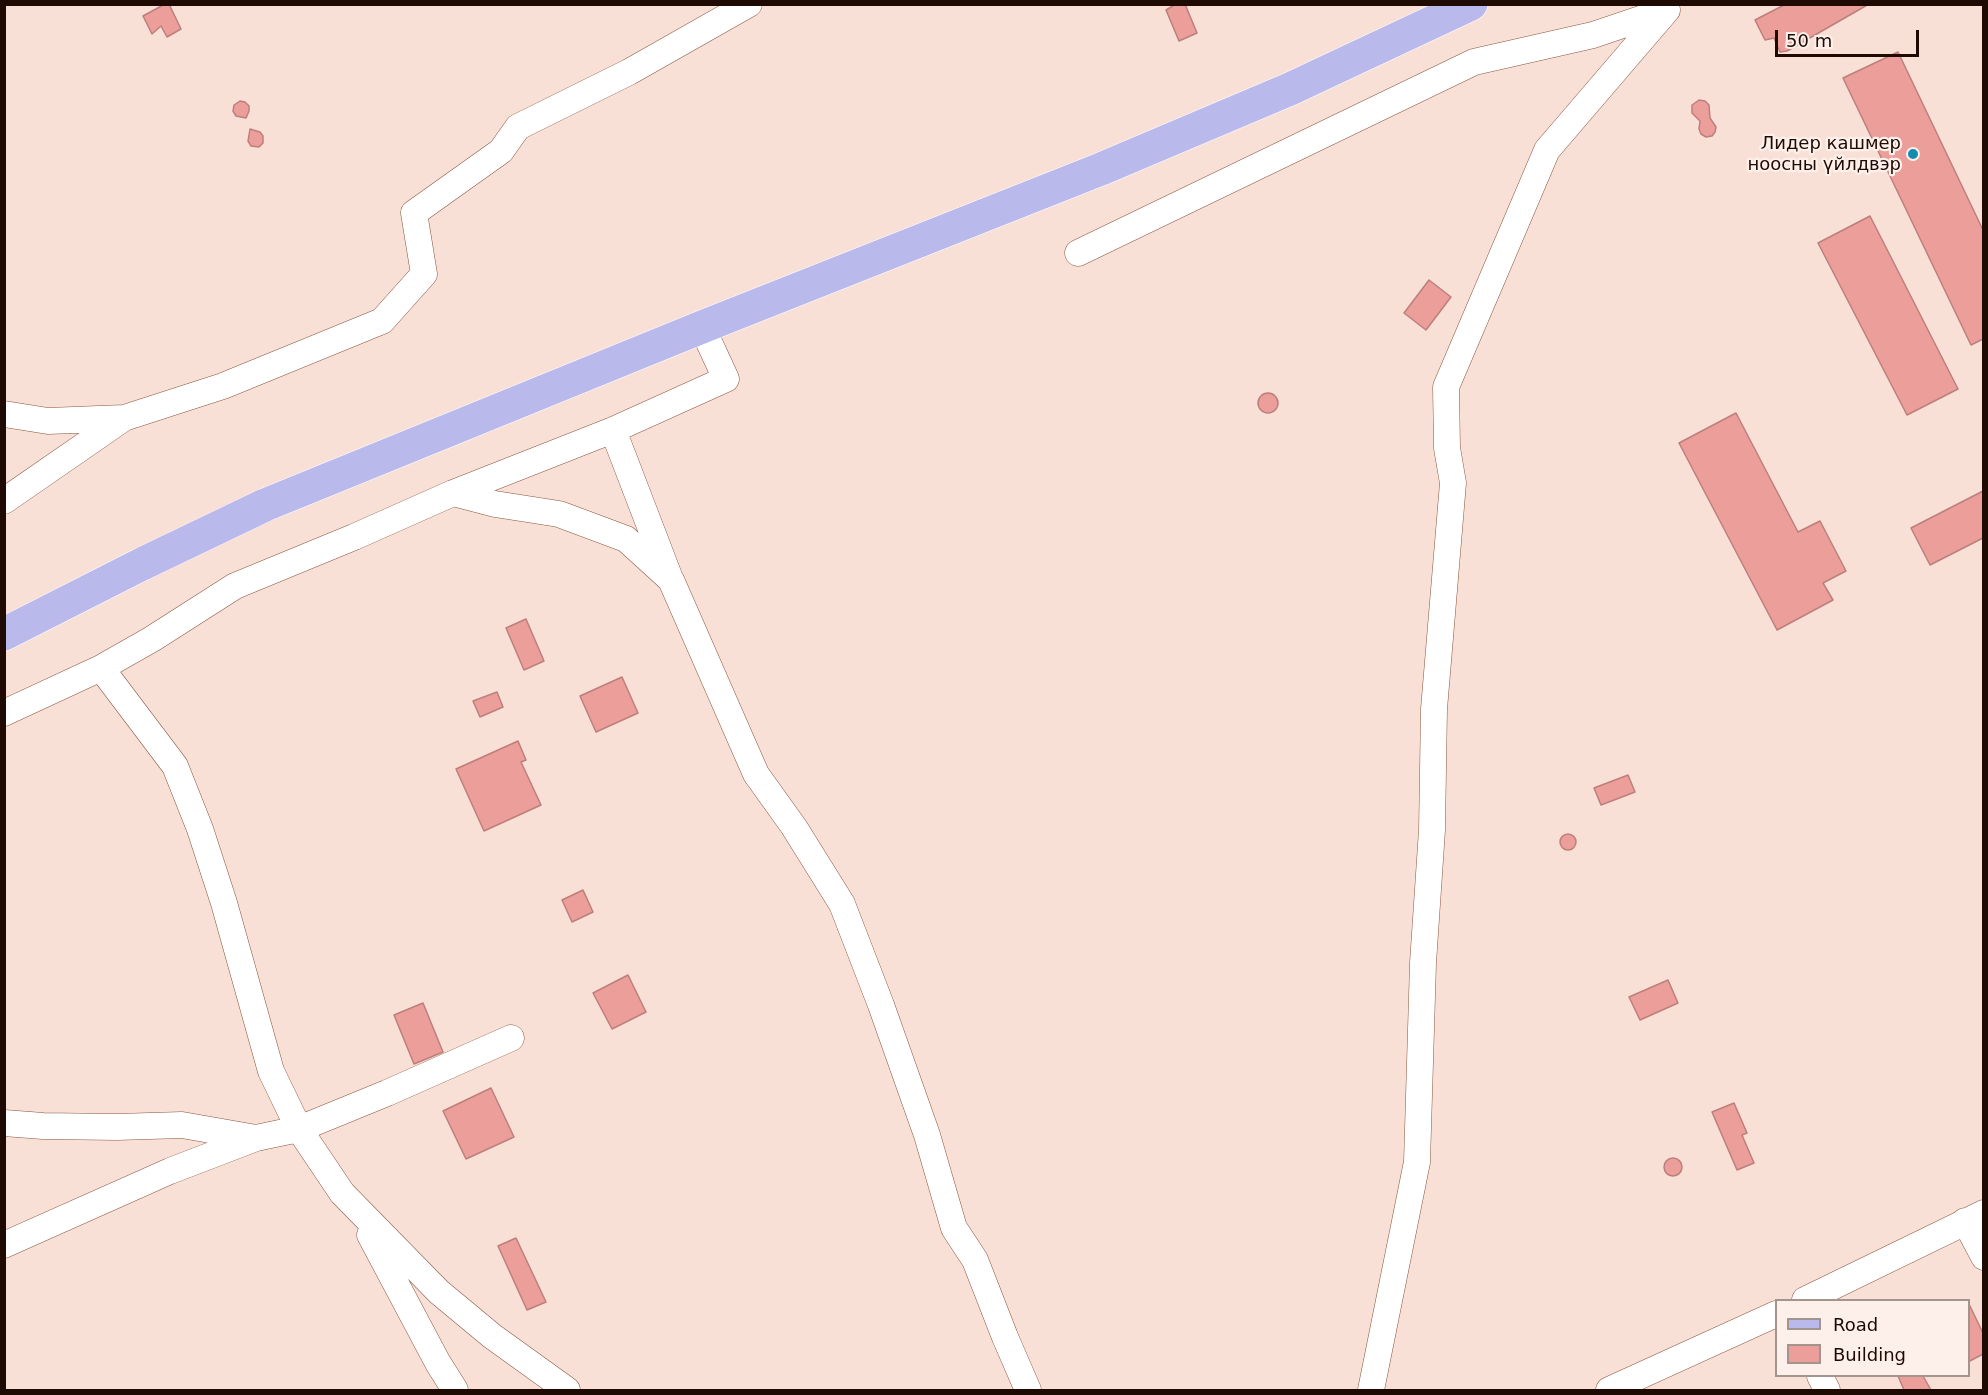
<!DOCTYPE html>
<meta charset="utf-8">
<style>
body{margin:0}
#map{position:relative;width:1988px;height:1395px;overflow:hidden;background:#f9e0d6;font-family:"DejaVu Sans",sans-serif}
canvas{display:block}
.frame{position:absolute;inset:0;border:6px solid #1e0a03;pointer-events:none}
.legend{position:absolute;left:1775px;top:1299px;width:195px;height:78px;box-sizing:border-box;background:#fdf0eb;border:2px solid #a4948e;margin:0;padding:8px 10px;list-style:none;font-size:18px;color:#1e0a03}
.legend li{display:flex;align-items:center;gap:12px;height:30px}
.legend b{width:30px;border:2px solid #a4948e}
.scale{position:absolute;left:1775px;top:30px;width:144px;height:27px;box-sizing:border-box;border:3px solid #1e0a03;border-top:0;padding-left:8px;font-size:18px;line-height:21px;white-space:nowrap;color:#1e0a03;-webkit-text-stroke:4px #fdf0eb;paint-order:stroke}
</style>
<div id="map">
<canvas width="1988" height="1395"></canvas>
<div class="frame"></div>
<ul class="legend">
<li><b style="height:8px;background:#bab9ec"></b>Road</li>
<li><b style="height:16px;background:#ec9e9a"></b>Building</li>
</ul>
<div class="scale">50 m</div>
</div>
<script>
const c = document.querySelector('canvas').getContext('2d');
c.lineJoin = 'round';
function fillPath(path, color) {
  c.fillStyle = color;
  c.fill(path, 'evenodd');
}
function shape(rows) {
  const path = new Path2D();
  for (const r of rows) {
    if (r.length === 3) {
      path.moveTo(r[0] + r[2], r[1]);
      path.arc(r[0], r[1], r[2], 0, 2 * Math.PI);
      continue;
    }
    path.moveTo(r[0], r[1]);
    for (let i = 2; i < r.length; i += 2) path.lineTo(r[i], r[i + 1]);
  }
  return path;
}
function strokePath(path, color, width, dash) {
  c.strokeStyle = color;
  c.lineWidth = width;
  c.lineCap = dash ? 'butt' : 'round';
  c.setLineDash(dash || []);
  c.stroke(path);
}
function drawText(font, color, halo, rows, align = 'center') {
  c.font = font + ' "DejaVu Sans",sans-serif';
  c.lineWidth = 4.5;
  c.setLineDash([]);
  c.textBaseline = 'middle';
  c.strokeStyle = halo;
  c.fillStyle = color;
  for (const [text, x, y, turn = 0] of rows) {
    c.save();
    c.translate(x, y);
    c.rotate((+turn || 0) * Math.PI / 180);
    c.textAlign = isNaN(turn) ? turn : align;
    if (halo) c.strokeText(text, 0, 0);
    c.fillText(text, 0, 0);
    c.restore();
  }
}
const building = shape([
 [165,4,169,4,181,29,167,37,161,26,152,34,143,16,165,4],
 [1176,4,1185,4,1197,33,1179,41,1166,10,1176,4],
 [1786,4,1869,4,1787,51,1780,52,1774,38,1765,40,1755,20,1786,4],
 [1898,52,1983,230,1983,339,1971,345,1843,78,1898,52],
 [1699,100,1705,101,1709,105,1710,118,1716,127,1715,132,1712,136,1706,137,1701,134,1699,129,1700,121,1692,113,1692,105,1699,100],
 [240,101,245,102,249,106,249,111,246,118,236,116,233,111,234,105,240,101],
 [250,129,260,132,263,136,263,143,259,147,251,146,248,141,250,129],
 [1870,216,1958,389,1907,415,1818,243,1870,216],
 [1429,280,1451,297,1426,330,1404,313,1429,280],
 [1268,403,10],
 [1736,413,1798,532,1820,521,1846,571,1823,583,1833,600,1777,630,1679,443,1736,413],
 [1983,491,1983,538,1930,565,1911,528,1983,491],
 [526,619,544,661,524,670,506,628,526,619],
 [622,677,638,713,596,732,580,696,622,677],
 [497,692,503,707,480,717,473,701,497,692],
 [518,741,526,760,521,762,541,805,484,831,456,769,518,741],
 [1628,775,1635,792,1601,805,1594,788,1628,775],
 [1568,842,8],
 [583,890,593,912,572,922,562,900,583,890],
 [628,975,646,1012,612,1029,593,993,628,975],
 [1668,980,1678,1003,1640,1020,1629,997,1668,980],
 [423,1003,443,1052,414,1064,394,1015,423,1003],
 [491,1088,514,1137,466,1159,443,1111,491,1088],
 [1734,1103,1747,1133,1742,1135,1754,1163,1737,1170,1712,1112,1734,1103],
 [1673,1167,9],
 [516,1238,546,1302,527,1310,498,1246,516,1238],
 [1968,1302,1983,1333,1983,1354,1968,1362,1968,1302],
 [1898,1376,1923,1376,1931,1390,1904,1390,1898,1376]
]);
const minor = shape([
 [1078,253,1474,62,1593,35,1667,10],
 [4,414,48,421,124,418,223,386,382,321,424,274,414,213,501,151,518,127,629,72,749,4],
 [613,430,669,576],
 [453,493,495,504,559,514,626,539,671,580,756,774,794,827,842,904,881,1005,927,1135,954,1228,975,1260,1005,1337,1028,1390],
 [4,501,124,418],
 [101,668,175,766,200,829,224,903,271,1071,299,1129,342,1193,439,1292,492,1336,567,1390],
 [4,713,101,668,152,639,235,586,354,537,453,493,613,430,726,379,702,327],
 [4,1123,43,1126,117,1127,182,1125,256,1138,299,1129,387,1093,511,1038],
 [1965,1221,1984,1257],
 [370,1235,438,1363,455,1390],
 [4,1245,170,1171,256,1138],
 [1805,1300,1984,1213],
 [1820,1376,1827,1390],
 [1371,1390,1417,1162,1423,963,1432,830,1434,709,1453,483,1447,448,1446,387,1547,150,1667,10],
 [1609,1390,1776,1314]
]);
const major = shape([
 [4,634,142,564,265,505,702,327,1101,169,1290,89,1471,4]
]);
const markers = [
 [1913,154,6,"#138daf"]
];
const poiNames = [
 ["Лидер кашмер",1901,144],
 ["ноосны үйлдвэр",1901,165]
];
fillPath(building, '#ec9e9a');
strokePath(building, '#bd7f7b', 1.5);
strokePath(minor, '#8a5640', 27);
strokePath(major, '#fff', 34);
strokePath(minor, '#fff', 26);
strokePath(major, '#bab9ec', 33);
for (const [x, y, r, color] of markers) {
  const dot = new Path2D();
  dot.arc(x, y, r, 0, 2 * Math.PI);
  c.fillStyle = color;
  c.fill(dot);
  strokePath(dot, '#fdf0eb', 2);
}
drawText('18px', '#1e0a03', '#fdf0eb', poiNames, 'right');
</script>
